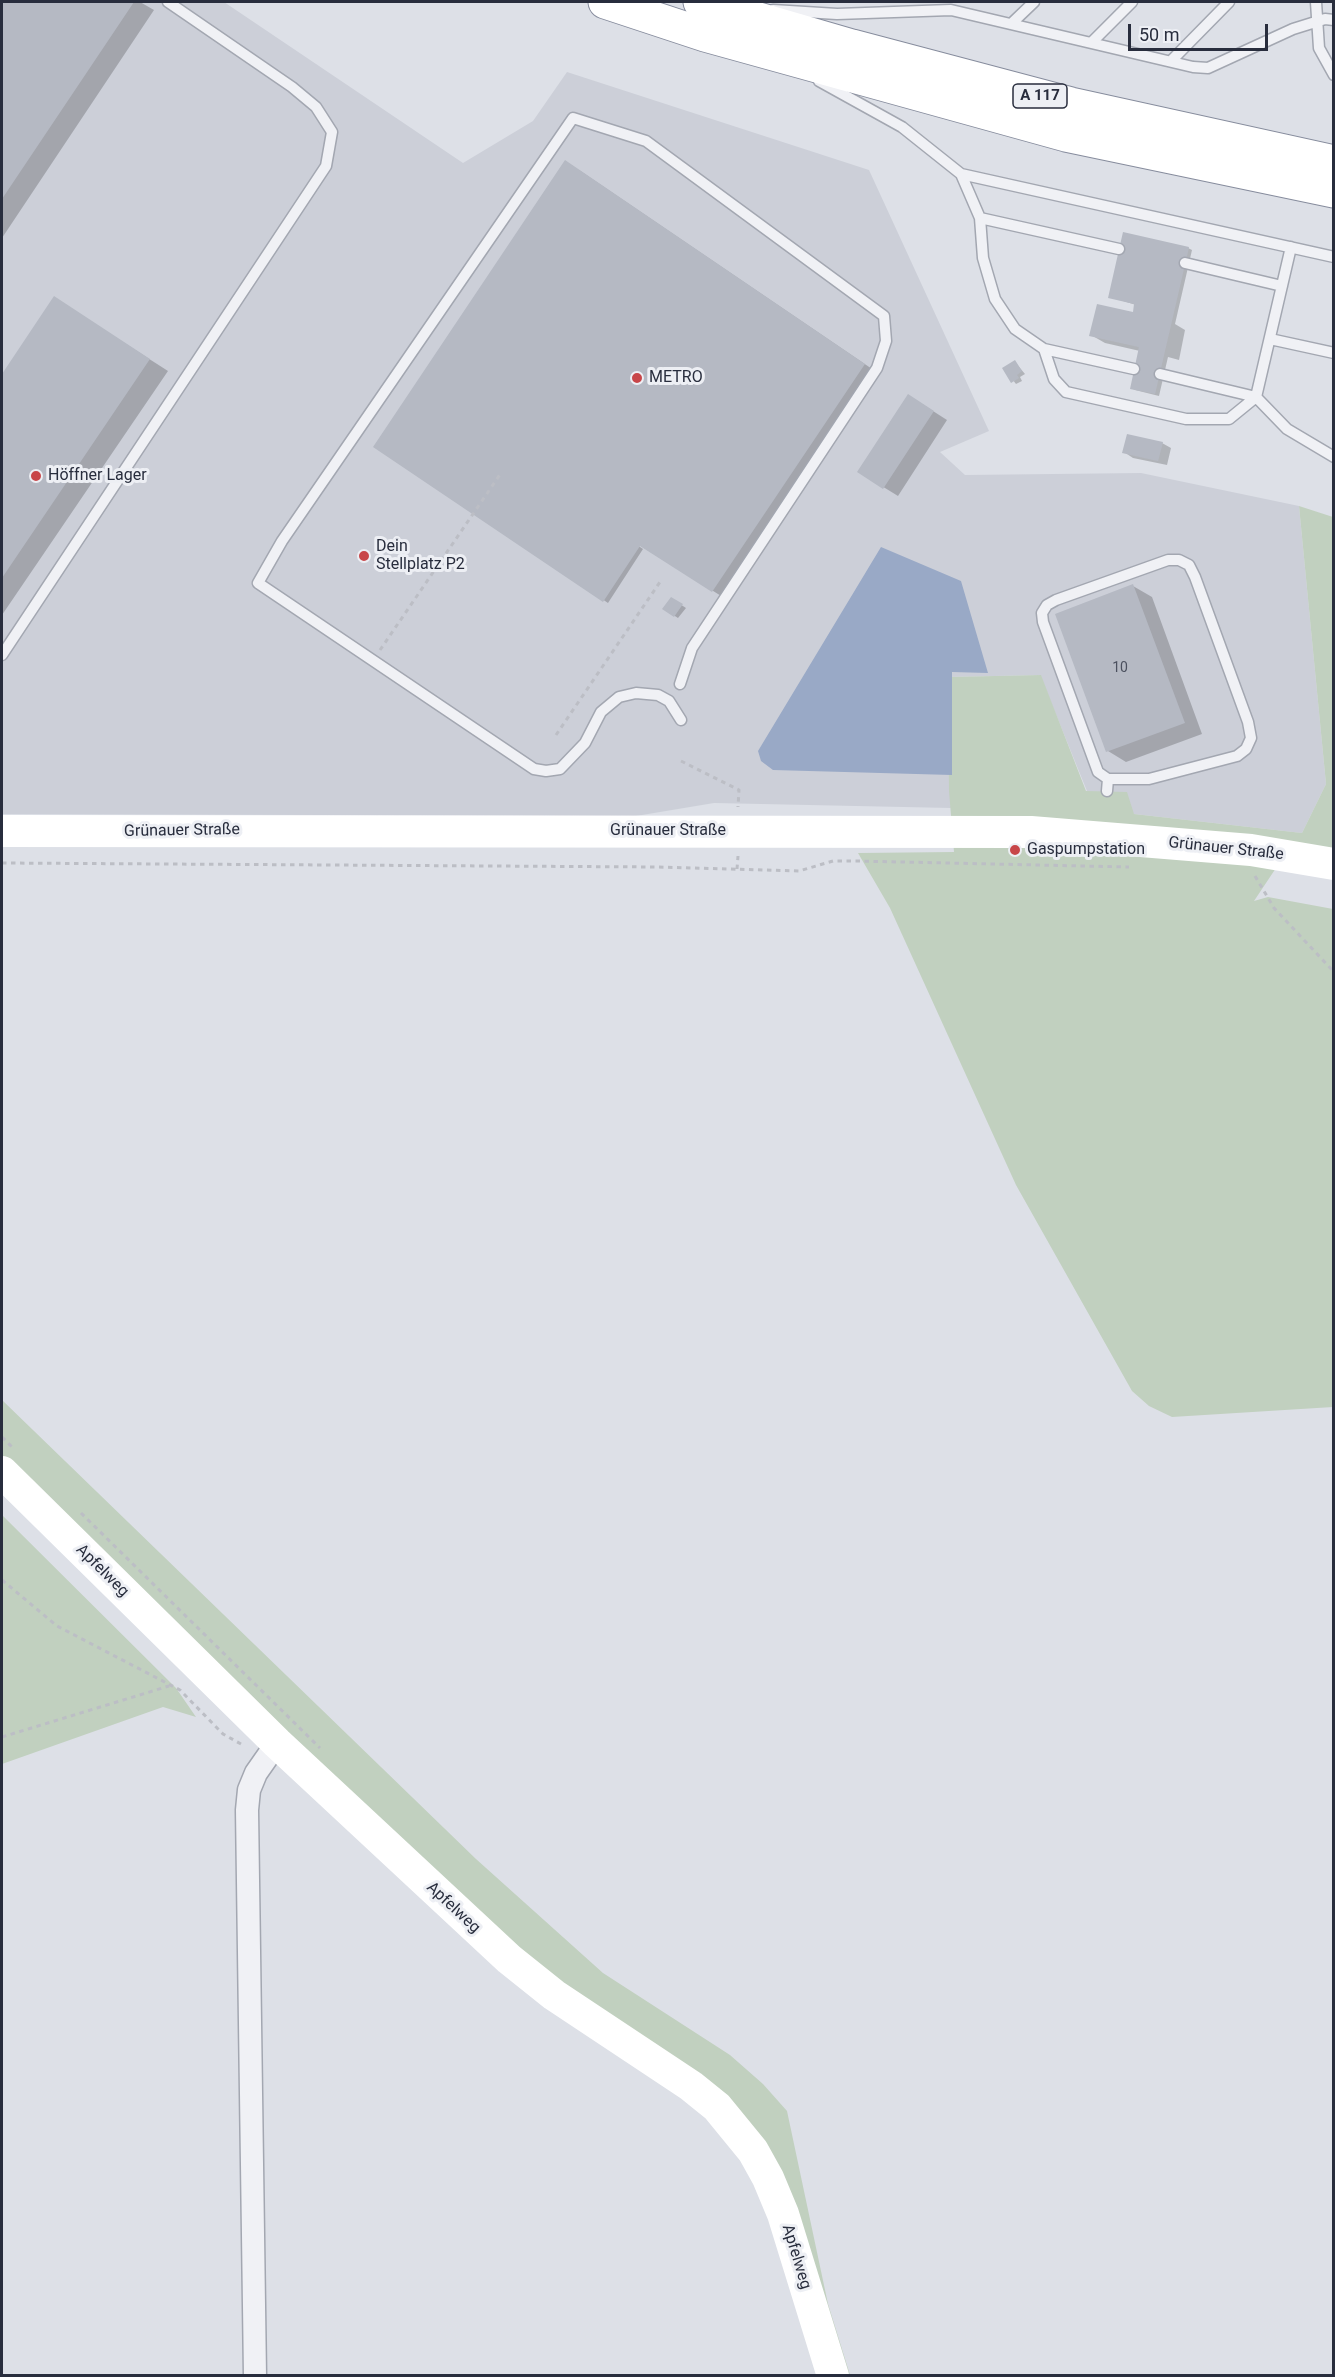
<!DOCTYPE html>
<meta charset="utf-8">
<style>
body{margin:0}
#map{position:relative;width:1335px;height:2377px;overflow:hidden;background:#dde0e7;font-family:Roboto,sans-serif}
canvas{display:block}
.frame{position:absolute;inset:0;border:3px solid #282d3d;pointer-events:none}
.scale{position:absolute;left:1128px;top:24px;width:140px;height:27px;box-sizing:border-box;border:3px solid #282d3d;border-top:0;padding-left:8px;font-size:18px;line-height:21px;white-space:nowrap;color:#282d3d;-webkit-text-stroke:4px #edeff4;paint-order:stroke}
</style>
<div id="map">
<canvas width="1335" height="2377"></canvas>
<div class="frame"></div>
<div class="scale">50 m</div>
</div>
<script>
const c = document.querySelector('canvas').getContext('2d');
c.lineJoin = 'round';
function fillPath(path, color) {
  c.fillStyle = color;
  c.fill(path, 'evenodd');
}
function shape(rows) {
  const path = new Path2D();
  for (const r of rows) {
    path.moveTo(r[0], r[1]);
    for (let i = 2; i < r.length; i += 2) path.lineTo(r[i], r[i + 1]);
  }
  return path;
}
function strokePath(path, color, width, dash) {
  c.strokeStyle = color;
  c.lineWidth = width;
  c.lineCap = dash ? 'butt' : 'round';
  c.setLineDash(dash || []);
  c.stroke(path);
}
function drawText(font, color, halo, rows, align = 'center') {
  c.font = font + ' Roboto,sans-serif';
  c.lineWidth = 6;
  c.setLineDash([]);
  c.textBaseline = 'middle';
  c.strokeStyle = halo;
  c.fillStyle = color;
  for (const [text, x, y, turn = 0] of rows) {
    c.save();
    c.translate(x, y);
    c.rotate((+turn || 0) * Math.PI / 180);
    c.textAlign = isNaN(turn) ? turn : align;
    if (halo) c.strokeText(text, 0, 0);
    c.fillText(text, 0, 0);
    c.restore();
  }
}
const built = shape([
 [2,2,224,2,463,163,533,121,567,72,869,170,989,431,940,452,965,475,1141,473,1299,506,1326,784,1302,833,1134,814,1087,791,1040,675,948,677,951,808,714,803,636,816,2,814]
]);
const green = shape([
 [1299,506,1333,517,1333,853,1290,847,1254,901,1268,897,1333,909,1333,1407,1172,1417,1149,1406,1132,1391,1016,1185,890,908,858,853,954,852,949,791,948,677,1041,675,1086,791,1127,792,1134,814,1302,833,1326,784],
 [2,1400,476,1859,603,1973,730,2055,763,2084,787,2111,828,2304,850,2375,843,2375,785,2192,618,2027,491,1931,2,1458],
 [2,1515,176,1688,196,1717,163,1707,2,1764]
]);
const water = shape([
 [881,547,961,581,988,673,952,672,952,775,773,770,761,761,758,751]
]);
const shadow = shape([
 [2,2,140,2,154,10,2,238],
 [579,170,878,373,726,599,604,523,643,549,608,603,375,446],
 [1188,248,1192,250,1175,324,1185,330,1179,360,1168,357,1159,396,1135,390,1131,388,1140,351,1105,343,1091,335,1140,315,1136,305,1110,297],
 [54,298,168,371,2,615,2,377],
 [1015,362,1025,374,1020,377,1022,381,1016,384,1004,369],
 [922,404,947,420,898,496,859,472],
 [1162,443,1171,448,1167,465,1133,458,1124,452],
 [1133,586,1152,597,1202,734,1126,762,1108,751],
 [672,599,686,608,678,618,664,609]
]);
const building = shape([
 [2,2,134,2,2,199],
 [565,160,865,364,712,592,640,546,603,602,373,447],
 [1123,232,1189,247,1155,394,1130,389,1139,347,1089,336,1097,304,1133,312,1134,304,1108,298],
 [54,296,150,359,2,578,2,374],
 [1015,360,1022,371,1017,375,1019,378,1011,383,1002,368],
 [908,394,934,411,883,489,857,472],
 [1127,434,1163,442,1158,461,1122,453],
 [1133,584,1185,723,1106,752,1055,614],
 [671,597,683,604,674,617,662,609]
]);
const path = shape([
 [380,650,501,473],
 [556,735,662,579],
 [681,761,739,790,738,807],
 [2,863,657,867,799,871,833,861,856,861,1129,867],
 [737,869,738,856],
 [1255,876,1274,908,1334,972],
 [2,1437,13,1448],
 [81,1513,320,1748],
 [2,1580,57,1626,180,1690,223,1734,241,1744],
 [2,1737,169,1686]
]);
const lane = shape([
 [1316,2,1319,48,1334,75],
 [773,10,837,14,951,10,1193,67,1208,68,1293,29,1325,19,1334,20],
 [1011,24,1034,2],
 [1092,42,1132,2],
 [1171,61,1229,2],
 [819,81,902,127,961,174,980,218,983,258,995,299,1015,329,1044,349,1134,369],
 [961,174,1334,257],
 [980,218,1119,249],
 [1185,263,1282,286],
 [1270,339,1334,353],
 [1044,349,1054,379,1066,392,1186,419,1229,419,1256,397,1291,247],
 [1160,374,1256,397,1287,429,1334,457],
 [2,655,326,166,332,132,316,107,292,87,168,2],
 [680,684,692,648,877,368,886,341,884,316,646,141,573,118,282,541,258,583,534,769,546,771,560,769,585,743,601,712,619,697,636,693,658,695,669,701,681,720],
 [1107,791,1108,779,1098,772,1043,622,1042,613,1047,605,1056,600,1168,560,1179,560,1189,565,1195,577,1248,722,1251,738,1246,749,1237,756,1149,779,1108,779]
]);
const street = shape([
 [255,2376,247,1810,249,1790,256,1773,277,1743]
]);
const secondary = shape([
 [2,831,1031,832,1251,850,1334,864],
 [2,1472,277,1743,509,1959,554,1995,691,2086,717,2107,753,2151,768,2178,783,2214,833,2376]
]);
const highway = shape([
 [605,2,705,35,1066,135,1334,191],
 [700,2,852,46,1071,104,1334,162]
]);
const markers = [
 [637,378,6,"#c84649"],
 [36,476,6,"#c84649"],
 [364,556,6,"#c84649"],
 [1015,850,6,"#c84649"]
];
const numberNames = [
 ["10",1120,668]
];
const shields = [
 [1040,96,54]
];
const shieldNames = [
 ["A 117",1040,96]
];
const poiNames = [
 ["METRO",649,378],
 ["Höffner Lager",48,476],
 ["Dein",376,547],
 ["Stellplatz P2",376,565],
 ["Gaspumpstation",1027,850]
];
const streetNames = [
 ["Grünauer Straße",182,831,-1],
 ["Grünauer Straße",668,831],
 ["Grünauer Straße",1226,849,6],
 ["Apfelweg",102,1571,45],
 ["Apfelweg",453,1908,43],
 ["Apfelweg",796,2257,73]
];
fillPath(built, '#cccfd8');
fillPath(green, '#c1d0bf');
fillPath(water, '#99a9c6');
fillPath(shadow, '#0003');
fillPath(building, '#b5b9c3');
strokePath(lane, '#a3a7b1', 13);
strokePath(street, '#a3a7b1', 25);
strokePath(highway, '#868c9d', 35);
strokePath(path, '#bcbec5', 3, [4.5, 4.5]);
strokePath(lane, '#f0f1f5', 10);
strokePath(street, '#f0f1f5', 22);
strokePath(secondary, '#fff', 32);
strokePath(highway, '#fff', 33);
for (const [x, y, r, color] of markers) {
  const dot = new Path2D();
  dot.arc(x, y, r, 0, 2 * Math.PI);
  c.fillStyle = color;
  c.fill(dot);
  strokePath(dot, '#edeff4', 2);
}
drawText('14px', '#4b505e', null, numberNames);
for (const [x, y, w] of shields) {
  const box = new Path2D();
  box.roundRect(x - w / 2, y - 12, w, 24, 4.5);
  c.fillStyle = '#edeff4';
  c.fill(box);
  strokePath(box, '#282d3d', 1.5);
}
drawText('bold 15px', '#282d3d', null, shieldNames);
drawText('16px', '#282d3d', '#edeff4', poiNames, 'left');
drawText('16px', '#282d3d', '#edeff4', streetNames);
</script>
